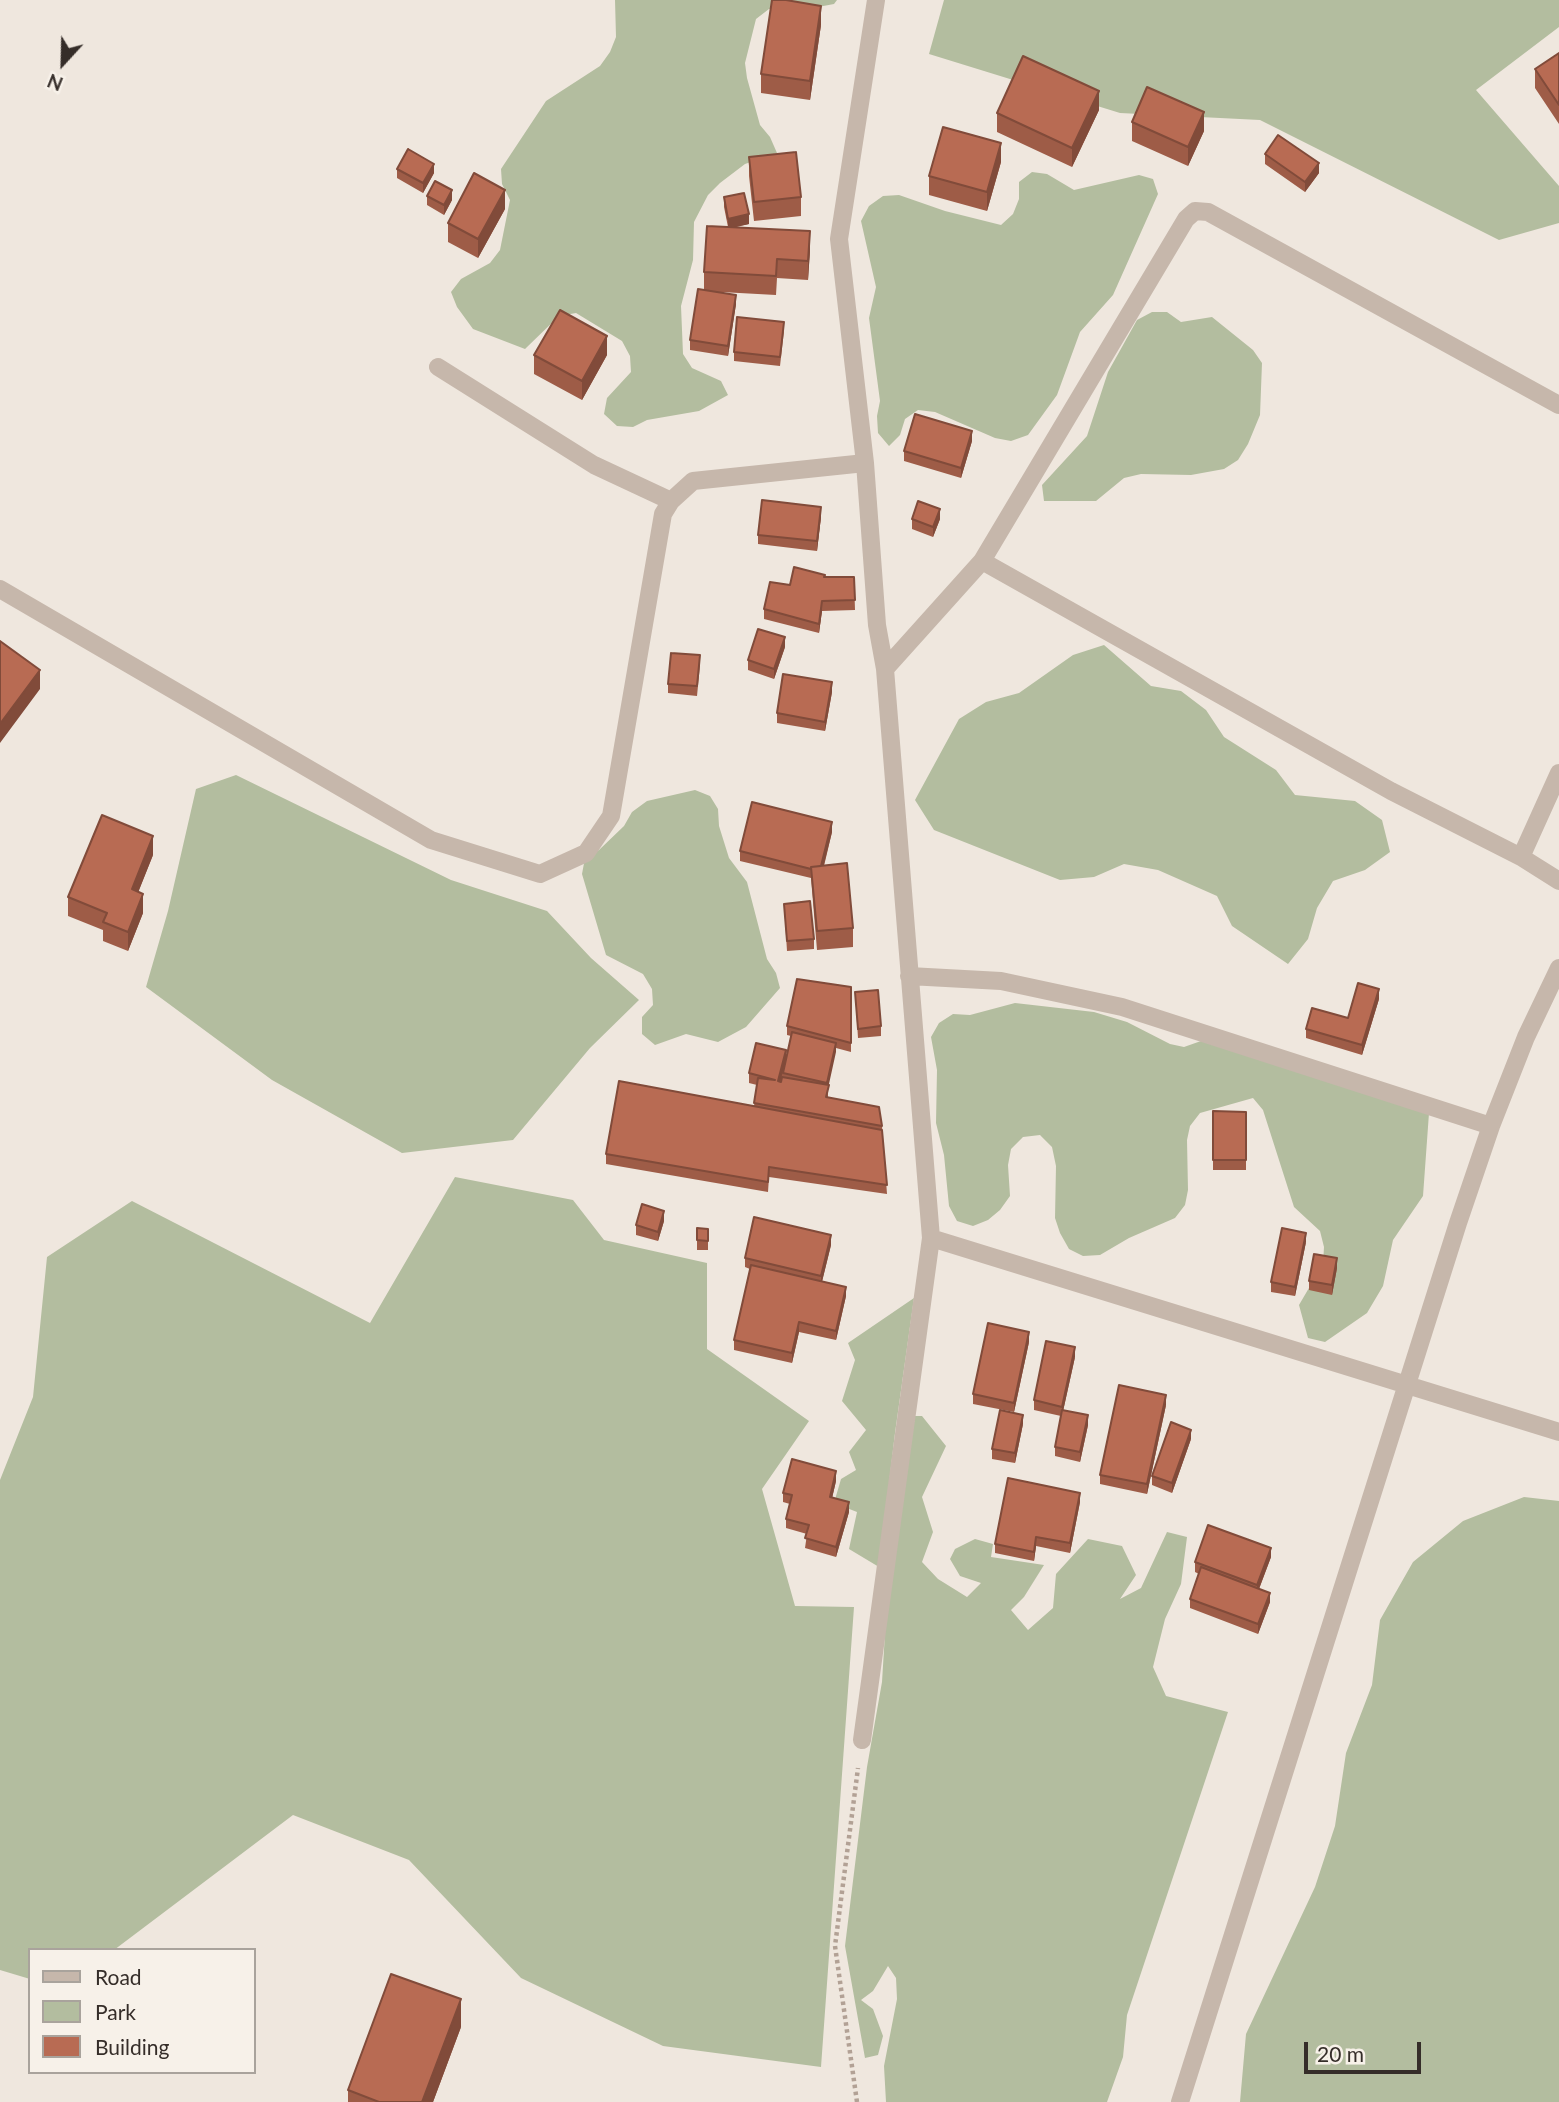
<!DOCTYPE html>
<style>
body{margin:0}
#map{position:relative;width:1559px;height:2102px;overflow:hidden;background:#efe7de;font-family:Lato,sans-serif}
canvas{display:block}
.legend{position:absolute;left:28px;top:1948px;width:228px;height:126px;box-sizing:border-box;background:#f7f1e9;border:2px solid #a9a39c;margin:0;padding:9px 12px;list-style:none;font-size:21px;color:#352d29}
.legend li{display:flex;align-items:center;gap:14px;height:35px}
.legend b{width:35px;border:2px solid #a9a39c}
.north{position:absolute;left:28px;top:28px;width:70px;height:70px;-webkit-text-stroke:5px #f7f1e9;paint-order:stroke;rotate:202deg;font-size:19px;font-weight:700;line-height:28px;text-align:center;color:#352d29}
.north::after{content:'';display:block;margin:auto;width:24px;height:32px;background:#352d29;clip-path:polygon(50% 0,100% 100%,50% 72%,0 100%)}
.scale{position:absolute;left:1304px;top:2042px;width:117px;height:32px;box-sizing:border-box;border:4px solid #352d29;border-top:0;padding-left:9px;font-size:21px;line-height:24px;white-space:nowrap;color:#352d29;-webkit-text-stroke:5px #f7f1e9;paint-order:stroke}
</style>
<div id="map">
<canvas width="1559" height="2102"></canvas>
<ul class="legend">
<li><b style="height:9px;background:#c6b7ab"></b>Road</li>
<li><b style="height:19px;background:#b3bd9f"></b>Park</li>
<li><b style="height:19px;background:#b86b53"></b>Building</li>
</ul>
<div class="north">N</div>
<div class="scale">20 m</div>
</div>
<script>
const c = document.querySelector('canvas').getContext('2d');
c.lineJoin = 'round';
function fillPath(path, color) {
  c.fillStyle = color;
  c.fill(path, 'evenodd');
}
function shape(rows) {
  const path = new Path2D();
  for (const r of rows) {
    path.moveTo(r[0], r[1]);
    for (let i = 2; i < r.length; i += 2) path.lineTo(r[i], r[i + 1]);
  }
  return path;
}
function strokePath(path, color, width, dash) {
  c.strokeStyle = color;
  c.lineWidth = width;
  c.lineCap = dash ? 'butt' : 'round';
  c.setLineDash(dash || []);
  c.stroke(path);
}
const green = shape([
 [615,0,837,0,834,4,818,7,769,9,756,19,745,63,747,78,760,125,770,137,777,153,745,164,720,183,708,195,694,222,693,260,681,306,683,354,692,368,721,381,728,395,699,411,647,420,633,427,617,426,604,414,607,398,631,372,630,356,622,341,576,313,559,316,525,349,473,329,457,307,451,292,461,279,490,263,500,250,510,200,502,184,501,169,546,101,600,66,610,52,616,37],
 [944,0,1559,0,1559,27,1476,90,1559,186,1559,223,1499,240,1260,120,1120,113,929,54],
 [1032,172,1047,174,1074,190,1139,175,1153,179,1158,194,1113,295,1080,332,1057,395,1028,435,1011,441,995,438,935,412,918,410,905,419,900,435,889,446,878,433,877,416,880,401,869,318,876,287,861,221,869,206,883,196,899,195,945,211,1001,225,1013,214,1019,199,1019,182],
 [1152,312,1167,312,1181,322,1212,317,1253,350,1262,363,1260,415,1248,444,1238,460,1224,469,1191,475,1141,474,1124,478,1096,501,1044,501,1042,485,1087,436,1108,372,1137,320],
 [1104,645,1151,686,1181,691,1206,710,1224,737,1276,770,1295,795,1355,801,1382,820,1390,852,1365,870,1333,881,1317,908,1308,939,1288,964,1232,926,1217,896,1158,870,1124,864,1094,877,1060,880,934,830,915,800,959,719,986,702,1019,693,1073,655],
 [236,775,451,880,547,911,591,958,639,1000,590,1048,513,1140,402,1153,272,1080,146,987,168,911,196,789],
 [695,790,710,796,718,809,719,826,729,858,747,882,767,959,776,973,780,988,746,1027,718,1042,686,1034,655,1045,642,1034,642,1017,653,1005,652,989,643,974,606,955,582,874,585,858,599,850,624,826,632,812,647,801],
 [1015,1003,1094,1012,1127,1022,1170,1044,1184,1047,1201,1041,1429,1113,1423,1196,1393,1240,1383,1286,1367,1313,1325,1342,1308,1338,1299,1305,1323,1264,1324,1247,1320,1231,1294,1207,1263,1110,1253,1098,1200,1113,1190,1126,1187,1140,1188,1190,1185,1205,1175,1218,1129,1238,1100,1255,1083,1256,1069,1249,1060,1233,1055,1218,1056,1166,1052,1147,1040,1135,1023,1137,1011,1149,1008,1165,1010,1196,1000,1210,988,1220,973,1226,957,1221,949,1206,944,1155,936,1123,937,1070,931,1037,939,1023,953,1014,970,1015],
 [455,1177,573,1200,604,1240,707,1263,707,1349,809,1421,762,1489,795,1606,854,1607,821,2067,663,2046,521,1978,409,1860,293,1815,114,1950,30,1950,30,1979,0,1970,0,1480,33,1397,47,1257,132,1201,370,1323],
 [914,1298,895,1433,879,1567,849,1549,857,1512,834,1503,841,1479,856,1470,849,1452,866,1430,842,1401,855,1360,848,1343],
 [915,1416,922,1416,946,1446,922,1497,933,1532,922,1562,938,1579,967,1597,981,1583,960,1576,950,1559,955,1549,975,1539,993,1544,991,1557,1044,1565,1024,1597,1011,1610,1028,1630,1053,1608,1056,1574,1088,1539,1122,1546,1136,1575,1120,1599,1141,1588,1167,1532,1187,1537,1181,1584,1165,1619,1153,1667,1166,1696,1228,1712,1127,2015,1123,2057,1107,2102,886,2102,884,2066,897,1999,896,1978,888,1966,873,1991,861,2000,873,2009,883,2036,878,2055,865,2058,845,1946,867,1767,882,1682,886,1617],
 [1524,1497,1559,1501,1559,2102,1240,2102,1246,2034,1315,1887,1335,1826,1346,1753,1372,1685,1380,1620,1413,1562,1463,1521]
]);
const path = shape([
 [857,2102,835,1946,858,1768]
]);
const minor = shape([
 [438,367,594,465,671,501],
 [982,561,1391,791,1521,857,1559,881],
 [0,589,431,840,540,874,586,853,611,816,663,514,671,501,693,481,865,463],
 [885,669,982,561,1186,219,1195,211,1208,212,1559,405],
 [1521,857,1559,773],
 [909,976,1001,981,1122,1007,1491,1126],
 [931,1238,1559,1432],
 [862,1740,931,1238,885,669,877,625,865,463,839,239,876,0],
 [1180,2102,1458,1223,1491,1126,1526,1037,1559,968]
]);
const wall = shape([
 [821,25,810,100,761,93,761,74],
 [1559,53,1559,124,1535,88,1535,69],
 [1099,110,1072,167,997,132,997,113],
 [1132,122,1204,131,1188,166,1132,141],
 [1265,154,1319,173,1305,192,1265,164],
 [749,157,801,197,801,216,754,221,749,176],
 [1001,162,987,211,929,195,929,176],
 [397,169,434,173,423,193,397,178],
 [427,196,452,200,444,215,427,205],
 [724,197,749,224,734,227,810,250,808,280,777,278,776,295,721,292,736,304,728,356,690,350,690,340,704,290,704,272,728,227,724,207],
 [505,209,478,258,448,242,448,223],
 [784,331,780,366,734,361,734,352],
 [534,355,607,355,582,400,534,374],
 [972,441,961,478,904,461,904,451],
 [821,517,817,551,758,544,758,535],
 [912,519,940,519,933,537,912,529],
 [825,577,854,577,855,610,822,611,819,633,764,619,764,609,790,585],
 [785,647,774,679,748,670,748,660],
 [700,665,697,696,668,693,668,684],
 [832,692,825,731,777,723,777,713],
 [832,832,824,866,853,928,853,947,817,950,811,878,740,861,740,851],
 [153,855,138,892,143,913,128,951,103,941,103,930,68,916,68,897],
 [784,904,814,939,814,949,787,951],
 [851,987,851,1052,836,1048,828,1085,828,1097,882,1126,887,1194,769,1177,768,1192,606,1164,606,1154,754,1106,757,1085,749,1083,749,1073,786,1057,791,1036,787,1035,787,1026],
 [855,992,881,1026,881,1036,858,1038],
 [1379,999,1362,1055,1306,1038,1306,1029,1348,1018],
 [1213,1111,1246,1112,1246,1170,1213,1170],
 [664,1221,658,1241,636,1235,636,1225],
 [697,1228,708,1229,708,1250,697,1250],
 [1306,1242,1295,1296,1271,1292,1271,1282],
 [831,1245,822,1281,846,1296,836,1340,799,1332,792,1363,734,1350,734,1340,750,1269,745,1267,745,1258],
 [1337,1268,1332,1295,1309,1290,1309,1281],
 [1029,1342,1014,1412,973,1404,973,1394],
 [1075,1357,1063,1411,1088,1425,1080,1462,1055,1456,1055,1447,1061,1416,1034,1410,1034,1400],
 [1166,1405,1147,1494,1100,1484,1100,1475],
 [1023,1424,1015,1463,992,1459,992,1449],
 [1191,1439,1172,1493,1152,1485,1152,1476],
 [836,1481,832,1498,849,1512,836,1557,805,1548,807,1534,786,1528,786,1519,790,1504,783,1502,783,1493],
 [1080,1502,1070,1553,1036,1546,1034,1561,995,1553,995,1544],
 [1271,1557,1259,1589,1270,1602,1258,1634,1190,1608,1190,1599,1199,1574,1195,1572,1195,1562],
 [461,2027,433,2102,348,2102,348,2090]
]);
const shadedWall = shape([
 [821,6,821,25,810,100,810,81],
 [1099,91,1099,110,1072,167,1072,148],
 [1204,112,1204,131,1188,166,1188,147],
 [1001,143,1001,162,987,211,987,192],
 [1319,163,1319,173,1305,192,1305,182],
 [434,164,434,173,423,193,423,183],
 [452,190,452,200,444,215,444,205],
 [505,190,505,209,478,258,478,239],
 [749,214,749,224,728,229,728,219],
 [810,231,810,250,808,280,808,261],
 [736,295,736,304,728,356,728,346],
 [607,336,607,355,582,400,582,381],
 [972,431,972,441,961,478,961,468],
 [821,507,821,517,817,551,817,541],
 [940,509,940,519,933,537,933,527],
 [822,601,822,611,819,633,819,624],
 [785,637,785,647,774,679,774,669],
 [40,670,40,689,0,743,0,724],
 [832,682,832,692,825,731,825,722],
 [832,822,832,832,820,880,820,871],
 [153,836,153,855,132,908,132,889],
 [143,894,143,913,128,951,128,932],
 [1379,989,1379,999,1362,1055,1362,1045],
 [836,1043,836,1052,827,1093,827,1083],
 [786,1050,786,1059,778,1091,778,1081],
 [664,1211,664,1221,658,1241,658,1232],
 [1306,1233,1306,1242,1295,1296,1295,1287],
 [831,1235,831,1245,821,1286,821,1276],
 [1337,1258,1337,1268,1332,1295,1332,1285],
 [846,1287,846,1296,836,1340,836,1331],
 [799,1322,799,1332,792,1363,792,1353],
 [1029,1332,1029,1342,1014,1412,1014,1403],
 [1075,1347,1075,1357,1062,1416,1062,1407],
 [1166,1395,1166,1405,1147,1494,1147,1484],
 [1023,1415,1023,1424,1015,1463,1015,1453],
 [1088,1415,1088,1425,1080,1462,1080,1452],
 [1191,1430,1191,1439,1172,1493,1172,1483],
 [836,1471,836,1481,830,1507,830,1497],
 [1080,1493,1080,1502,1070,1553,1070,1543],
 [849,1502,849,1512,836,1557,836,1547],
 [1036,1537,1036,1546,1034,1561,1034,1552],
 [1271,1548,1271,1557,1257,1594,1257,1585],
 [1270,1593,1270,1602,1258,1634,1258,1624],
 [461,1999,461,2027,433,2102,422,2102]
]);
const building = shape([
 [772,0,786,0,821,6,810,81,761,74,772,0],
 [1559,53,1559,105,1535,69,1559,53],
 [1023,56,1099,91,1072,148,997,113,1023,56],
 [1147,87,1204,112,1188,147,1132,122,1147,87],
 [943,127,1001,143,987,192,929,176,943,127],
 [1278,135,1319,163,1305,182,1265,154,1278,135],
 [408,149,434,164,423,183,397,169,408,149],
 [796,152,801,197,754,202,749,157,796,152],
 [474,173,505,190,478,239,448,223,474,173],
 [435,181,452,190,444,205,427,196,435,181],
 [744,193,749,214,728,219,724,197,744,193],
 [707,226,810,231,808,261,777,259,776,276,704,272,707,226],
 [698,289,736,295,728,346,690,340,698,289],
 [560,310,607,336,582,381,534,355,560,310],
 [737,317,784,322,780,357,734,352,737,317],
 [915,414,972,431,961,468,904,451,915,414],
 [762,500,821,507,817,541,758,535,762,500],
 [918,501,940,509,933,527,912,519,918,501],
 [794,567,825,575,824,577,854,577,855,600,822,601,819,624,764,609,770,582,790,585,794,567],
 [758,629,785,637,774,669,748,660,758,629],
 [0,641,40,670,0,724,0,641],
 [671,653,700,655,697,686,668,684,671,653],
 [783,674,832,682,825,722,777,713,783,674],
 [752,802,832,822,821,866,811,867,811,869,740,851,752,802],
 [102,815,153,836,132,889,143,894,128,932,103,922,107,913,68,897,102,815],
 [847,863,853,928,817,931,811,867,847,863],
 [810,901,814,939,787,941,784,904,810,901],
 [797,979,851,987,851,1043,787,1026,797,979],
 [1358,983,1379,989,1362,1045,1306,1029,1312,1008,1348,1018,1358,983],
 [878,990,881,1026,858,1029,855,992,878,990],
 [792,1032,836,1043,827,1083,783,1073,792,1032],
 [756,1043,786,1050,778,1081,781,1082,782,1077,829,1085,826,1097,879,1107,882,1126,754,1103,758,1078,775,1080,749,1073,756,1043],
 [619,1081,882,1130,887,1185,769,1167,768,1182,606,1154,619,1081],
 [1213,1111,1246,1112,1246,1160,1213,1160,1213,1111],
 [642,1204,664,1211,658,1232,636,1225,642,1204],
 [754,1217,831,1235,821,1276,745,1258,754,1217],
 [697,1228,708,1229,708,1241,697,1240,697,1228],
 [1282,1228,1306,1233,1295,1287,1271,1282,1282,1228],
 [1314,1254,1337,1258,1332,1285,1309,1281,1314,1254],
 [751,1265,846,1287,836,1331,799,1322,792,1353,734,1340,751,1265],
 [988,1323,1029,1332,1014,1403,973,1394,988,1323],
 [1046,1341,1075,1347,1062,1407,1034,1400,1046,1341],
 [1119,1385,1166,1395,1147,1484,1100,1475,1119,1385],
 [1000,1410,1023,1415,1015,1453,992,1449,1000,1410],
 [1062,1410,1088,1415,1080,1452,1055,1447,1062,1410],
 [1171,1422,1191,1430,1172,1483,1152,1476,1171,1422],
 [792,1459,836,1471,830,1497,849,1502,836,1547,805,1538,809,1525,786,1519,792,1495,783,1493,792,1459],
 [1008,1478,1080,1493,1070,1543,1036,1537,1034,1552,995,1544,1008,1478],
 [1208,1525,1271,1548,1257,1585,1195,1562,1208,1525],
 [1201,1567,1270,1593,1258,1624,1190,1599,1201,1567],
 [391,1974,461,1999,422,2102,379,2102,348,2090,391,1974]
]);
fillPath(green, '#b3bd9f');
strokePath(path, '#b2a195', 4.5, [3.5, 3.5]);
strokePath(minor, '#c6b7ab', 18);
fillPath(wall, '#9e5c47');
fillPath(shadedWall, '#814b3a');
fillPath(building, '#b86b53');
strokePath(building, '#814b3a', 2);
</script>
